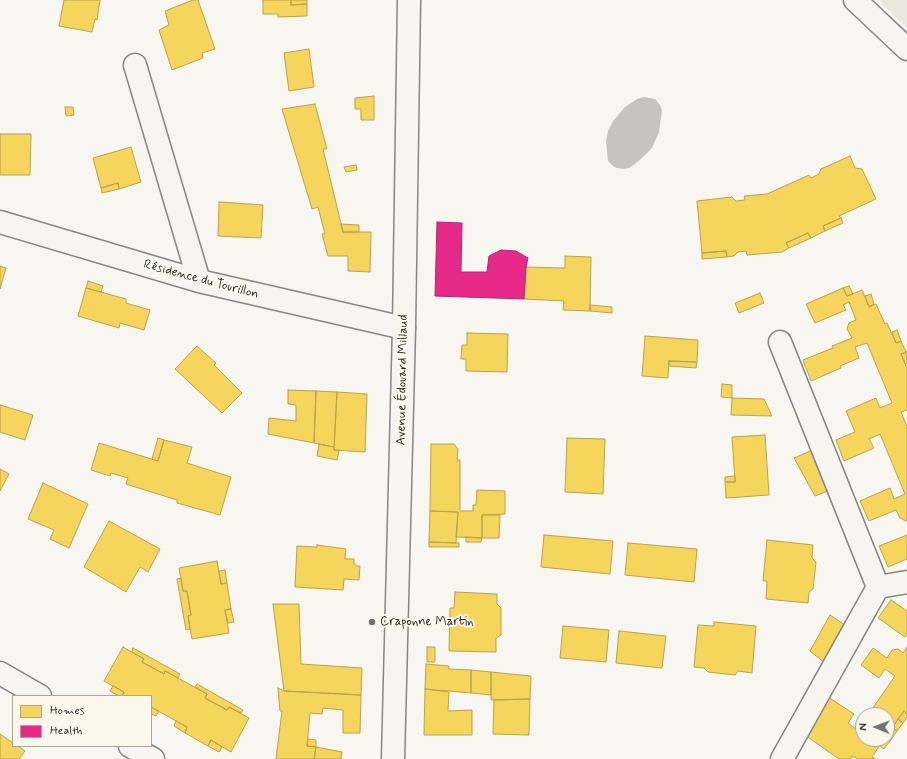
<!DOCTYPE html>
<meta charset="utf-8">
<style>
body{margin:0}
#map{position:relative;width:907px;height:759px;overflow:hidden;background:#f8f6f0;font-family:Mynerve,sans-serif}
canvas{display:block}
.legend{position:absolute;left:12px;top:695px;width:140px;height:52px;box-sizing:border-box;background:#fbf7ec;border:1px solid #a8a59f;margin:0;padding:5px 7px;list-style:none;font-size:12px;color:#2b2b2b}
.legend li{display:flex;align-items:center;gap:8px;height:20px}
.legend b{width:20px;border:1px solid #a8a59f}
.north{position:absolute;left:855px;top:707px;width:40px;height:40px;box-sizing:border-box;background:#fbf7ec;border:1px solid #a8a59f;border-radius:50%;rotate:271deg;font-size:11px;font-weight:700;line-height:16px;text-align:center;color:#2b2b2b}
.north::after{content:'';display:block;margin:auto;width:14px;height:18px;background:#737270;clip-path:polygon(50% 0,100% 100%,50% 72%,0 100%)}
</style>
<div id="map">
<canvas width="907" height="759"></canvas>
<ul class="legend">
<li><b style="height:11px;background:#f6d55c"></b>Homes</li>
<li><b style="height:11px;background:#e7298a"></b>Health</li>
</ul>
<div class="north">N</div>
</div>
<script>
const c = document.querySelector('canvas').getContext('2d');
c.lineJoin = 'round';
function fillPath(path, color) {
  c.fillStyle = color;
  c.fill(path, 'evenodd');
}
function shape(rows) {
  const path = new Path2D();
  for (const r of rows) {
    path.moveTo(r[0], r[1]);
    for (let i = 2; i < r.length; i += 2) path.lineTo(r[i], r[i + 1]);
  }
  return path;
}
function strokePath(path, color, width, dash) {
  c.strokeStyle = color;
  c.lineWidth = width;
  c.lineCap = dash ? 'butt' : 'round';
  c.setLineDash(dash || []);
  c.stroke(path);
}
function drawText(font, color, halo, rows, align = 'center') {
  c.font = font + ' Mynerve,sans-serif';
  c.lineWidth = 4;
  c.setLineDash([]);
  c.textBaseline = 'middle';
  c.strokeStyle = halo;
  c.fillStyle = color;
  for (const [text, x, y, turn = 0] of rows) {
    c.save();
    c.translate(x, y);
    c.rotate((+turn || 0) * Math.PI / 180);
    c.textAlign = isNaN(turn) ? turn : align;
    if (halo) c.strokeText(text, 0, 0);
    c.fillText(text, 0, 0);
    c.restore();
  }
}
const green = shape([
 [880,0,907,0,907,28,882,4]
]);
const water = shape([
 [644,97,655,99,660,105,662,110,659,132,652,148,640,160,629,168,624,169,617,168,613,166,608,161,606,141,608,131,613,121,625,107,637,99]
]);
const homes = shape([
 [64,0,100,0,97,20,95,19,92,32,59,26,64,0],
 [193,0,198,0,215,49,202,53,203,58,172,70,159,30,169,25,165,11,193,0],
 [263,0,291,0,291,5,307,4,307,16,278,17,278,14,263,14,263,0],
 [291,0,307,0,307,4,291,5,291,0],
 [309,49,314,87,289,91,284,53,309,49],
 [374,96,374,120,361,120,361,109,355,109,355,98,374,96],
 [315,104,327,149,323,149,343,232,371,232,370,272,348,271,348,256,328,256,322,234,325,234,318,207,312,209,282,109,315,104],
 [65,107,73,107,74,115,66,116,65,107],
 [0,134,31,134,30,175,0,175,0,134],
 [131,147,141,182,119,189,118,183,101,188,93,158,131,147],
 [850,156,855,168,862,169,876,199,839,216,841,218,823,226,825,231,811,238,808,233,786,243,789,248,782,252,747,255,746,251,738,252,734,256,727,257,726,251,702,253,697,201,732,197,736,201,745,200,744,196,767,194,809,175,811,178,819,174,821,169,850,156],
 [356,165,357,170,346,172,344,167,356,165],
 [118,183,119,189,102,193,101,188,118,183],
 [219,202,263,205,261,238,218,236,219,202],
 [841,218,843,223,825,231,823,226,841,218],
 [341,224,359,225,359,232,343,232,341,224],
 [808,233,811,238,789,248,786,243,808,233],
 [726,251,727,257,702,259,702,253,726,251],
 [565,256,591,257,590,311,563,310,564,301,524,299,526,267,565,268,565,256],
 [0,266,6,268,0,289,0,266],
 [88,281,103,286,101,292,86,288,88,281],
 [849,286,853,294,847,296,843,288,849,286],
 [86,288,126,299,126,303,150,310,144,330,120,323,119,328,78,316,86,288],
 [843,288,847,296,862,290,869,307,876,304,885,324,887,323,896,343,901,341,906,352,901,354,907,368,907,410,901,412,907,427,907,521,906,521,900,518,896,510,869,521,860,501,890,488,894,499,905,494,880,434,869,439,874,448,844,461,836,440,855,432,846,411,876,398,880,408,892,403,867,343,855,347,859,358,840,366,841,368,811,381,803,360,833,348,832,346,852,338,847,329,849,323,856,320,849,302,843,305,846,310,815,323,806,304,843,288],
 [760,293,764,303,739,313,735,303,760,293],
 [871,294,874,304,869,307,865,296,871,294],
 [590,305,612,307,612,313,590,311,590,305],
 [897,330,901,341,896,343,892,332,897,330],
 [467,333,508,334,507,372,466,371,466,359,461,359,462,345,467,345,467,333],
 [645,336,698,340,697,362,669,361,668,378,642,376,645,336],
 [197,346,216,363,214,365,242,393,222,413,175,369,197,346],
 [906,352,907,363,905,364,901,354,906,352],
 [669,361,697,362,696,368,669,366,669,361],
 [722,384,732,385,732,398,721,397,722,384],
 [288,390,316,391,314,443,268,434,269,418,296,421,296,405,288,404,288,390],
 [316,391,337,392,334,447,314,443,316,391],
 [337,392,367,394,365,452,334,450,337,392],
 [732,398,764,399,772,416,731,415,732,398],
 [0,405,33,415,25,440,0,432,0,405],
 [765,435,769,495,726,498,725,482,735,482,732,437,765,435],
 [158,438,164,440,158,461,152,459,158,438],
 [567,438,605,439,603,494,565,492,567,438],
 [164,440,192,447,187,463,231,477,220,515,177,503,177,500,126,484,128,478,111,473,110,476,91,470,99,443,158,461,164,440],
 [319,444,334,447,334,450,339,451,337,460,317,456,319,444],
 [431,444,454,444,458,449,457,460,460,460,460,511,473,511,473,505,476,505,477,490,505,491,505,514,482,515,482,538,456,537,458,512,430,511,431,444],
 [815,449,833,489,815,496,794,458,815,449],
 [0,469,9,474,0,491,0,469],
 [735,476,735,482,725,482,725,477,735,476],
 [43,483,88,504,69,548,50,539,54,530,28,519,43,483],
 [430,511,458,512,456,543,429,542,430,511],
 [482,515,500,515,499,538,482,538,482,515],
 [109,521,160,549,148,572,140,567,126,592,84,567,109,521],
 [544,535,613,541,610,574,541,567,544,535],
 [907,535,907,559,888,567,879,546,907,535],
 [466,537,482,538,481,542,466,542,466,537],
 [767,540,813,545,812,558,816,562,813,589,809,592,808,603,766,599,767,581,763,581,767,540],
 [429,542,459,543,459,547,429,547,429,542],
 [628,543,697,549,694,582,625,575,628,543],
 [317,545,346,549,345,559,354,559,354,563,356,566,360,566,359,580,344,579,343,590,295,587,297,546,317,547,317,545],
 [217,561,221,584,227,583,231,609,225,610,229,633,192,639,188,616,191,615,187,591,183,591,179,568,217,561],
 [225,570,227,583,221,584,219,571,225,570],
 [181,578,183,591,187,591,191,615,188,616,190,629,186,630,177,579,181,578],
 [455,592,497,594,497,604,501,608,501,635,496,638,496,652,449,651,450,608,454,608,455,592],
 [891,600,907,611,907,634,905,637,878,618,891,600],
 [273,604,299,604,301,664,362,668,361,695,284,691,273,604],
 [231,609,234,622,228,623,225,610,231,609],
 [830,615,851,629,826,664,810,651,830,615],
 [714,622,756,626,752,673,738,671,735,675,708,672,704,668,694,667,698,625,714,626,714,622],
 [563,626,609,630,606,662,560,658,563,626],
 [619,631,666,636,662,668,616,663,619,631],
 [123,647,144,659,142,662,164,674,165,671,207,694,205,698,227,710,229,707,249,718,231,752,211,740,208,746,185,733,187,727,151,707,151,696,122,696,124,692,104,681,123,647],
 [427,647,435,647,435,662,427,662,427,647],
 [907,647,907,714,904,711,892,728,897,731,890,741,887,738,887,715,868,715,895,676,885,669,879,678,861,665,873,648,887,658,892,650,898,649,903,653,907,647],
 [133,648,180,674,178,678,165,671,164,674,142,662,144,659,132,652,133,648],
 [426,664,449,666,449,669,471,670,471,693,425,689,426,664],
 [471,670,491,672,491,695,471,693,471,670],
 [491,672,531,676,530,699,491,700,491,672],
 [197,684,243,710,241,713,229,707,227,710,205,698,207,694,195,687,197,684],
 [113,686,124,692,122,696,119,696,110,691,113,686],
 [278,688,284,691,361,695,360,733,343,733,343,710,323,708,322,714,310,713,307,746,316,747,314,759,276,759,282,711,280,711,278,688],
 [425,689,449,692,448,711,472,710,472,735,424,735,425,689],
 [828,697,854,714,848,723,857,730,863,722,863,739,884,739,872,757,876,759,857,759,852,756,850,759,839,759,802,733,828,697],
 [530,699,529,735,493,734,494,700,530,699],
 [151,707,159,711,156,716,151,714,151,707],
 [904,711,907,714,907,717,903,723,898,719,904,711],
 [898,719,903,723,897,731,892,728,898,719],
 [176,721,187,727,185,733,174,726,176,721],
 [0,734,13,743,13,746,18,746,25,751,19,759,0,759,0,734],
 [887,738,890,741,884,749,880,746,884,739,887,738],
 [308,739,316,740,316,747,307,746,308,739],
 [211,740,222,747,219,752,208,746,211,740],
 [316,747,342,752,341,759,314,759,316,747]
]);
const health = shape([
 [437,222,462,223,461,272,487,272,489,256,501,250,516,251,528,258,526,267,524,299,435,296,437,222]
]);
const minor = shape([
 [135,65,199,281],
 [0,222,199,281,404,328],
 [780,342,878,587],
 [0,673,40,696],
 [130,746,153,759],
 [782,759,878,587,907,582]
]);
const major = shape([
 [855,0,907,49],
 [393,759,404,328,409,0]
]);
const markers = [
 [372,622,4,"#737270"]
];
const streetNames = [
 ["Résidence du Tourillon",201,280,15],
 ["Avenue Édouard Millaud",403,380,-89]
];
const poiNames = [
 ["Craponne Martin",380,622]
];
fillPath(green, '#e9e7de');
fillPath(water, '#c6c4bd');
fillPath(homes, '#f6d55c');
strokePath(homes, '#b9a24d', 1);
fillPath(health, '#e7298a');
strokePath(health, '#af2a6e', 1);
strokePath(minor, '#878684', 25);
strokePath(major, '#878684', 25);
strokePath(minor, '#f6f5f1', 22);
strokePath(major, '#f6f5f1', 22);
for (const [x, y, r, color] of markers) {
  const dot = new Path2D();
  dot.arc(x, y, r, 0, 2 * Math.PI);
  c.fillStyle = color;
  c.fill(dot);
  strokePath(dot, '#fbf7ec', 1.5);
}
drawText('13px', '#2b2b2b', '#fbf7ec', streetNames);
drawText('13px', '#2b2b2b', '#fbf7ec', poiNames, 'left');
</script>
